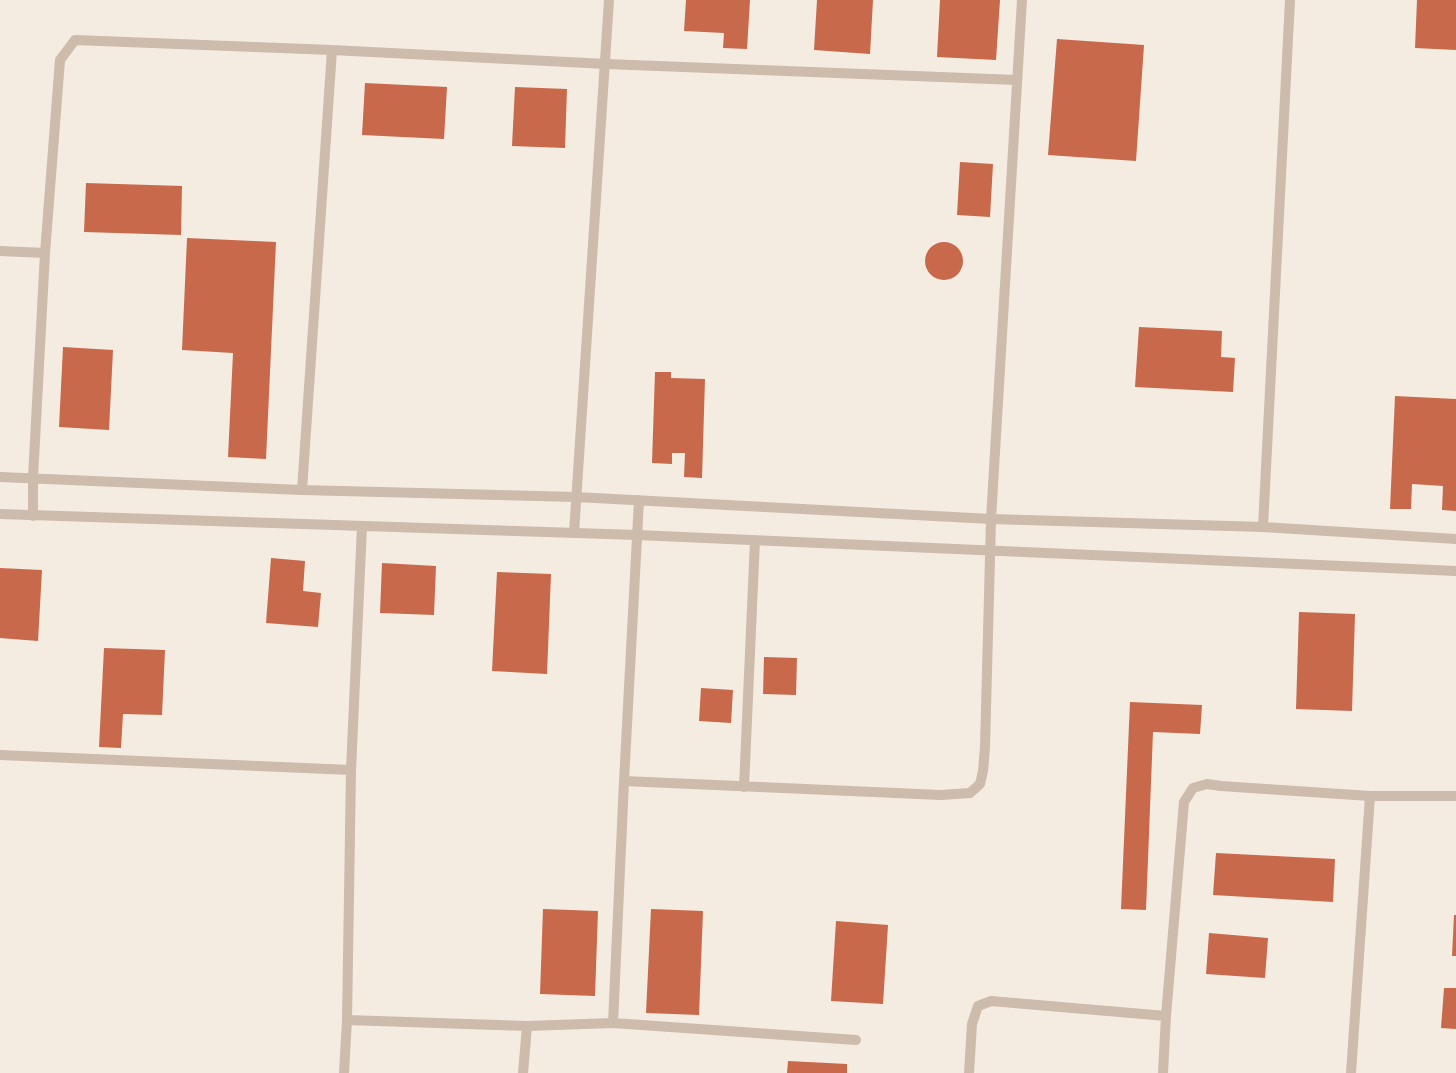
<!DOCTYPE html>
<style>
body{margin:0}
canvas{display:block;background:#f4ebe1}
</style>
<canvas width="1456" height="1073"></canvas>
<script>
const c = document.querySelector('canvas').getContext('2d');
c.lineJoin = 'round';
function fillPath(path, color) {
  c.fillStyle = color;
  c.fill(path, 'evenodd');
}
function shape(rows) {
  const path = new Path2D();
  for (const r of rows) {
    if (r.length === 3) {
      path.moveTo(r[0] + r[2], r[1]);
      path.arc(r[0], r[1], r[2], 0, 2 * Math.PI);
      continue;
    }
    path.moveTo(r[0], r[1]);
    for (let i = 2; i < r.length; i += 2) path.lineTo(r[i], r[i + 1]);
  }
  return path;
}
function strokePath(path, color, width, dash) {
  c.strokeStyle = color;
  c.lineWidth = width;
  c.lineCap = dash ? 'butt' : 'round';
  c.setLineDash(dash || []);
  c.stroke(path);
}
const building = shape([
 [686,0,750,0,747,49,723,48,724,33,684,31],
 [817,0,873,0,870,54,814,50],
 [940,0,1000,0,996,60,937,57],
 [1417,0,1456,0,1456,50,1415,48],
 [1057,39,1144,45,1136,161,1048,155],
 [365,83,447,87,444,139,362,135],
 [515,87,567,89,565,148,512,146],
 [960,162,993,164,990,217,957,215],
 [86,183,182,186,181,235,84,232],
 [187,238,276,242,266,459,228,457,233,353,182,350],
 [944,261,19],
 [1139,327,1222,331,1221,357,1235,358,1233,392,1135,387],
 [63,347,113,350,109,430,59,427],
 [655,372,671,372,671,378,705,379,702,478,684,477,685,453,672,453,672,464,652,463],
 [1395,396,1456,399,1456,511,1442,510,1443,486,1412,484,1411,509,1390,509],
 [271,558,305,561,303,591,321,593,318,627,266,623],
 [382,563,436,566,434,615,380,613],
 [0,568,42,570,38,641,0,638],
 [497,572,551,574,547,674,492,671],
 [1299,612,1355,614,1352,711,1296,709],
 [104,648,165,650,162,715,123,714,121,748,99,747],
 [764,657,797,658,796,695,763,694],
 [701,688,733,690,731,723,699,721],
 [1130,702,1202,705,1200,734,1153,732,1146,910,1121,909],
 [1216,853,1335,859,1333,902,1213,895],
 [543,909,598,911,595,996,540,994],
 [651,909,703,911,699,1015,646,1013],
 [1454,915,1456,915,1456,956,1452,956],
 [836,921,888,925,883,1004,831,1001],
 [1209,933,1268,938,1265,978,1206,974],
 [1444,988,1456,988,1456,1029,1441,1028],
 [788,1061,847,1064,847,1073,787,1073]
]);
const minor = shape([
 [0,251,45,253],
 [0,477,302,490,576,497,991,519,1263,527,1456,539],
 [302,490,332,50],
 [0,514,637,535,1456,571],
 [33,516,33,478,45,253,60,60,75,40,332,50,606,64,1017,80],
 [1263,527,1290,0],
 [574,533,609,0],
 [0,755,351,770],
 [624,781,941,795,970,793,980,784,983,771,985,747,991,519,1022,0],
 [744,787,755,540],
 [347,1020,527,1026,613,1023,856,1040],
 [613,1023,624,781,639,500],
 [344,1073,347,1020,351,770,362,526],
 [523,1073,527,1026],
 [969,1073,972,1024,978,1006,991,1001,1166,1016],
 [1163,1073,1166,1016,1184,802,1193,788,1207,784,1221,786,1370,796,1456,796],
 [1351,1073,1370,796]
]);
fillPath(building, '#c8694b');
strokePath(minor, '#cdbbac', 10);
</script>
